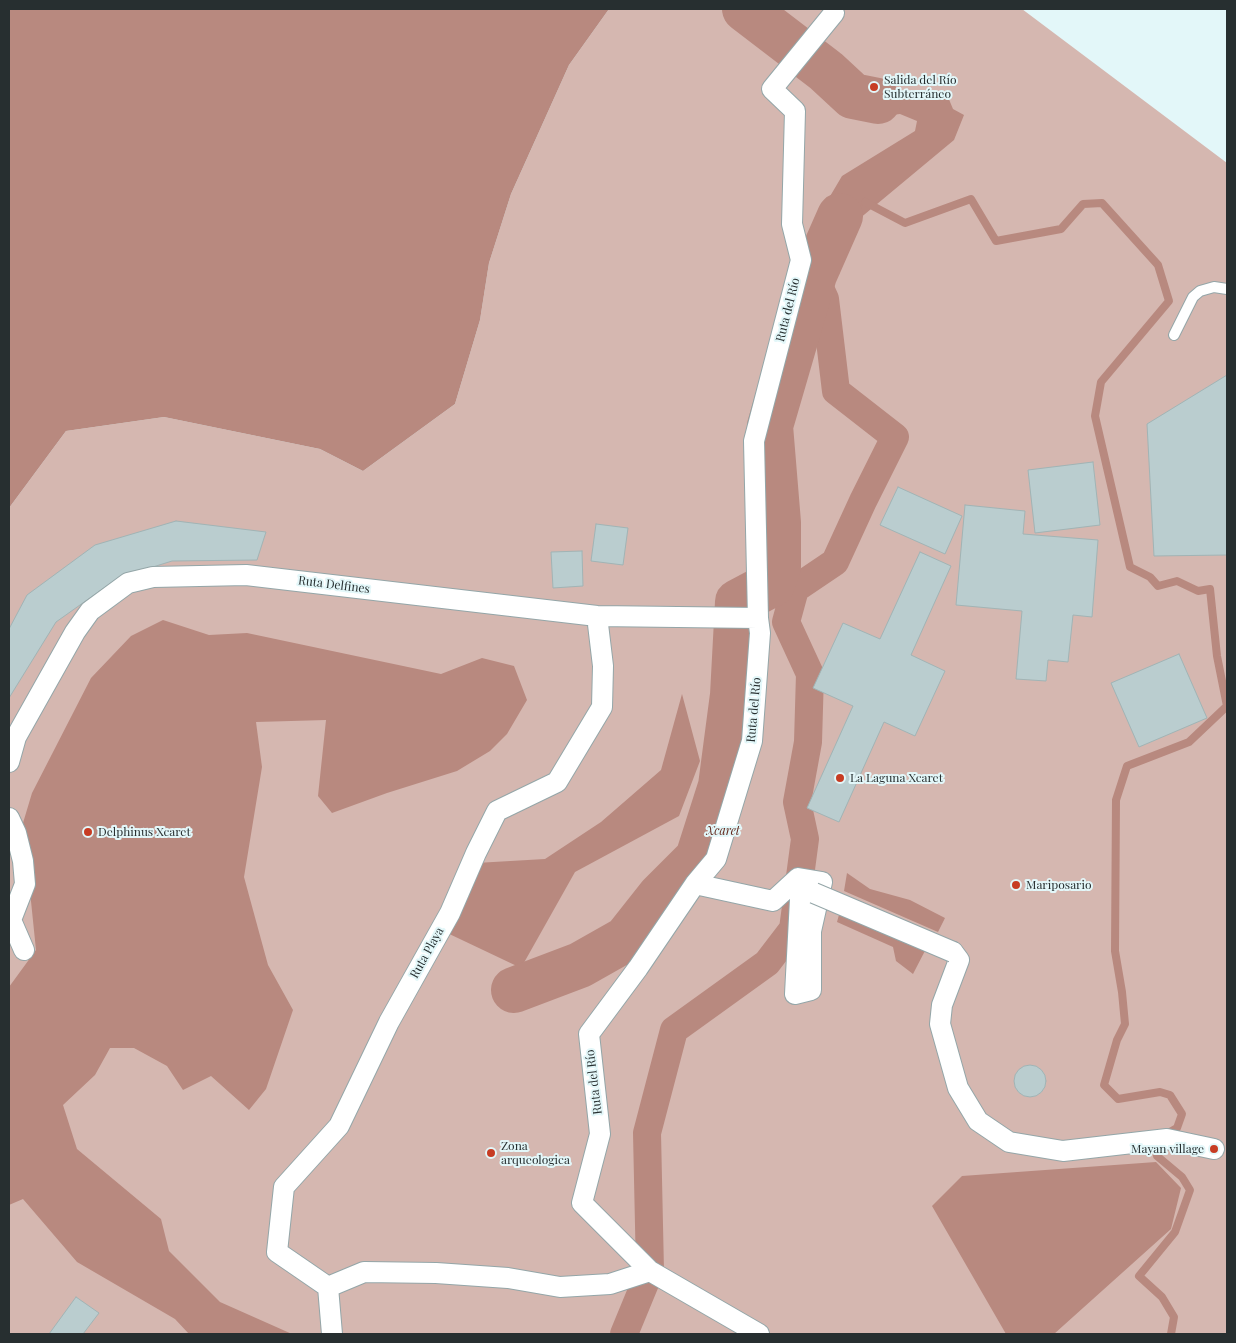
<!DOCTYPE html>
<meta charset="utf-8">
<style>
body{margin:0}
#map{position:relative;width:1236px;height:1343px;overflow:hidden;background:#e3f7f9;font-family:"Playfair Display",serif}
canvas{display:block}
.frame{position:absolute;inset:0;border:10px solid #272f30;pointer-events:none}
</style>
<div id="map">
<canvas width="1236" height="1343"></canvas>
<div class="frame"></div>
</div>
<script>
const c = document.querySelector('canvas').getContext('2d');
c.lineJoin = 'round';
function fillPath(path, color) {
  c.fillStyle = color;
  c.fill(path, 'evenodd');
}
function shape(rows) {
  const path = new Path2D();
  for (const r of rows) {
    if (r.length === 3) {
      path.moveTo(r[0] + r[2], r[1]);
      path.arc(r[0], r[1], r[2], 0, 2 * Math.PI);
      continue;
    }
    path.moveTo(r[0], r[1]);
    for (let i = 2; i < r.length; i += 2) path.lineTo(r[i], r[i + 1]);
  }
  return path;
}
function strokePath(path, color, width, dash) {
  c.strokeStyle = color;
  c.lineWidth = width;
  c.lineCap = dash ? 'butt' : 'round';
  c.setLineDash(dash || []);
  c.stroke(path);
}
function drawText(font, color, halo, rows, align = 'center') {
  c.font = font + ' "Playfair Display",serif';
  c.lineWidth = 4;
  c.setLineDash([]);
  c.textBaseline = 'middle';
  c.strokeStyle = halo;
  c.fillStyle = color;
  for (const [text, x, y, turn = 0] of rows) {
    c.save();
    c.translate(x, y);
    c.rotate((+turn || 0) * Math.PI / 180);
    c.textAlign = isNaN(turn) ? turn : align;
    if (halo) c.strokeText(text, 0, 0);
    c.fillText(text, 0, 0);
    c.restore();
  }
}
const green = shape([
 [609,9,1022,9,1227,163,1227,1334,9,1334,9,508,66,431,164,417,320,449,363,471,455,404,480,320,489,263,511,194,569,65]
]);
const water = shape([
 [9,9,609,9,569,65,511,194,489,263,480,320,455,404,363,471,320,449,164,417,66,431,9,508],
 [838,60,849,78,874,87,948,97,953,109,964,115,954,140,847,229,839,275,814,275,814,241,829,198,842,176,915,131,917,121,900,114,874,117,844,105,815,81],
 [163,620,209,635,247,633,441,674,482,658,514,666,527,700,507,734,490,751,457,771,387,793,332,813,318,796,326,720,256,722,262,767,244,877,268,965,293,1010,266,1089,249,1110,211,1076,183,1090,167,1066,134,1048,110,1048,95,1075,63,1105,77,1149,161,1219,169,1251,220,1302,292,1334,189,1334,175,1319,77,1262,23,1199,9,1205,9,987,36,950,23,823,32,793,91,678,131,636],
 [682,694,700,761,679,816,575,872,521,968,443,931,476,863,545,859,601,822,661,770],
 [847,873,870,889,910,900,945,918,938,932,844,891],
 [840,911,928,945,913,974,896,961,893,947,837,922],
 [1156,1162,1181,1188,1171,1229,1054,1334,1006,1334,932,1206,962,1176]
]);
const stream = shape([
 [865,202,905,223,971,199,996,241,1061,229,1083,204,1102,203,1158,265,1169,301,1101,382,1095,416,1130,567,1150,577,1158,586,1177,581,1198,591,1210,589,1217,656,1227,706,1189,742,1127,766,1116,800,1115,951,1122,992,1125,1024,1117,1040,1104,1085,1118,1099,1160,1092,1170,1095,1182,1114,1177,1128,1165,1135],
 [1155,1141,1157,1156,1182,1177,1190,1190,1175,1232,1139,1276,1162,1297,1174,1317,1171,1334]
]);
const canal = shape([
 [624,1334,650,1271,647,1133,674,1030,767,963,793,929,805,839,797,802,808,742,810,674,786,622,795,589,835,562,863,501,895,437,836,391,825,299,814,275]
]);
const river = shape([
 [745,9,826,71,853,96,878,101],
 [514,990,580,965,626,939,660,896,698,858,721,786,733,695,738,602,772,584,778,567,778,523,770,426,814,275,840,216]
]);
const building = shape([
 [1227,375,1227,555,1154,556,1147,424,1227,375],
 [1093,462,1100,525,1035,533,1028,470,1093,462],
 [898,487,962,516,945,554,880,525,898,487],
 [965,505,1025,511,1023,534,1098,540,1092,617,1073,615,1068,662,1048,660,1046,681,1016,679,1022,611,956,605,965,505],
 [176,521,266,532,257,560,172,561,118,578,56,622,9,698,9,629,27,595,95,545,176,521],
 [596,524,628,528,623,565,591,561,596,524],
 [582,551,583,586,553,588,551,552,582,551],
 [920,552,951,566,911,655,945,671,915,736,884,722,839,822,807,808,853,706,813,688,843,623,880,639,920,552],
 [1179,654,1207,718,1139,747,1111,683,1179,654],
 [1030,1081,16],
 [76,1297,99,1313,83,1334,49,1334,76,1297]
]);
const lane = shape([
 [1174,335,1193,297,1200,291,1214,287,1227,289]
]);
const street = shape([
 [597,616,603,666,602,707,557,782,497,811,476,853,450,913,389,1022,339,1126,284,1187,277,1252,328,1287,364,1272,436,1273,508,1278,560,1287,610,1284,650,1271],
 [9,762,16,737,75,632,90,611,128,583,153,577,246,575,597,616,758,618],
 [9,818,16,833,23,861,25,884,11,920,24,950],
 [695,884,773,901,798,878,822,882,811,931,811,990,795,994,800,899,814,893],
 [953,952,959,960,942,1005,940,1024,958,1088,978,1121,1009,1142,1063,1151,1167,1139,1214,1149],
 [328,1287,332,1334],
 [759,1334,650,1271,582,1203,600,1134,589,1034,638,968,695,884,716,859,752,741,760,633,758,618,754,441,801,260,792,224,795,111,772,89,834,13]
]);
const streetBridge = shape([
 [814,893,953,952]
]);
const markers = [
 [874,87,5,"#c73c23"],
 [840,778,5,"#c73c23"],
 [88,832,5,"#c73c23"],
 [1016,885,5,"#c73c23"],
 [1214,1149,5,"#c73c23"],
 [491,1153,5,"#c73c23"]
];
const poiNames = [
 ["Salida del Río",884,80],
 ["Subterráneo",884,94],
 ["La Laguna Xcaret",850,778],
 ["Delphinus Xcaret",98,832],
 ["Mariposario",1026,885],
 ["Zona",501,1146],
 ["arqueologica",501,1160],
 ["Mayan village",1204,1149,"right"]
];
const streetNames = [
 ["Ruta del Río",788,310,-76],
 ["Ruta Delfines",334,585,7],
 ["Ruta del Río",754,710,-85],
 ["Ruta Playa",427,953,-61],
 ["Ruta del Río",594,1082,-97]
];
const parkNames = [
 ["Xcaret",723,831]
];
fillPath(green, '#d5b7b0');
fillPath(water, '#b8897f');
strokePath(stream, '#b8897f', 8);
strokePath(canal, '#b8897f', 28);
strokePath(river, '#b8897f', 46);
fillPath(building, '#bacdcf');
strokePath(building, '#a1b4b5', 1);
strokePath(lane, '#94a6a8', 12);
strokePath(street, '#94a6a8', 22);
strokePath(lane, '#fff', 10);
strokePath(street, '#fff', 20);
strokePath(streetBridge, '#94a6a8', 22, []);
strokePath(streetBridge, '#fff', 20);
for (const [x, y, r, color] of markers) {
  const dot = new Path2D();
  dot.arc(x, y, r, 0, 2 * Math.PI);
  c.fillStyle = color;
  c.fill(dot);
  strokePath(dot, '#e3f7f9', 2);
}
drawText('12px', '#272f30', '#e3f7f9', poiNames, 'left');
drawText('12px', '#272f30', '#e3f7f9', streetNames);
drawText('italic 12px', '#64291d', '#e3f7f9', parkNames);
</script>
